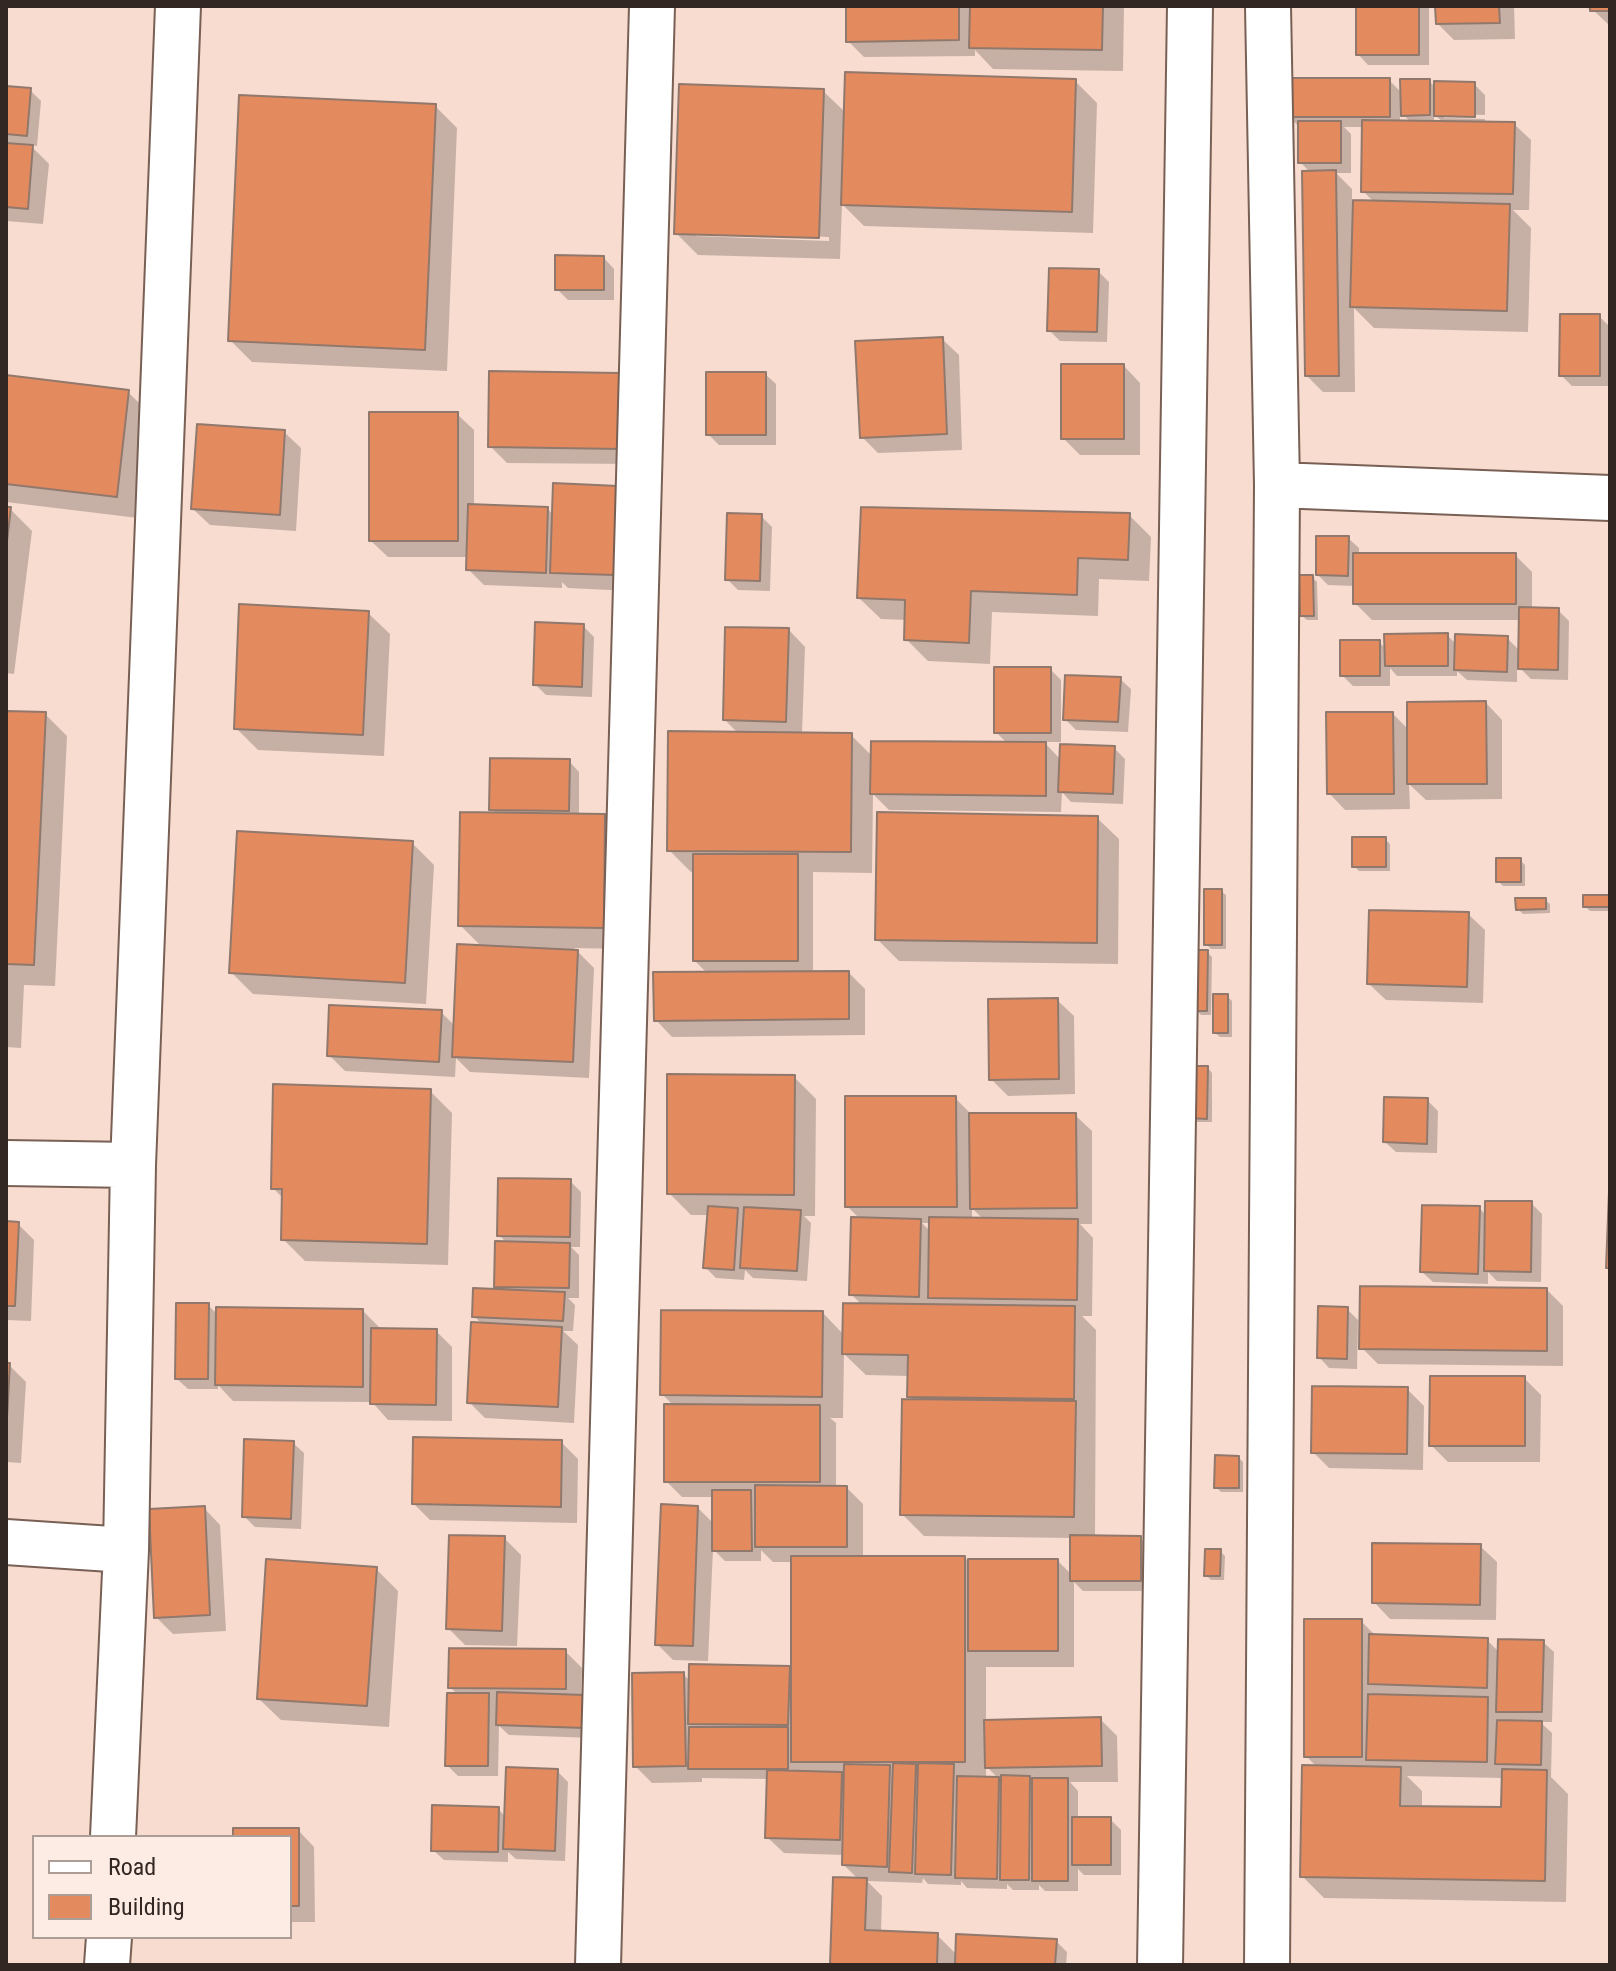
<!DOCTYPE html>
<style>
body{margin:0}
#map{position:relative;width:1616px;height:1971px;overflow:hidden;background:#f8dccf;font-family:"Roboto Condensed",sans-serif}
canvas{display:block}
.frame{position:absolute;inset:0;border:8px solid #322723;pointer-events:none}
.legend{position:absolute;left:32px;top:1835px;width:260px;height:104px;box-sizing:border-box;background:#fdece4;border:2px solid #ac9d97;margin:0;padding:10px 14px;list-style:none;font-size:24px;color:#322723}
.legend li{display:flex;align-items:center;gap:16px;height:40px}
.legend b{width:40px;border:2px solid #ac9d97}
</style>
<div id="map">
<canvas width="1616" height="1971"></canvas>
<div class="frame"></div>
<ul class="legend">
<li><b style="height:10px;background:#fff"></b>Road</li>
<li><b style="height:22px;background:#e38b5f"></b>Building</li>
</ul>
</div>
<script>
const c = document.querySelector('canvas').getContext('2d');
c.lineJoin = 'round';
function fillPath(path, color) {
  c.fillStyle = color;
  c.fill(path, 'evenodd');
}
function shape(rows) {
  const path = new Path2D();
  for (const r of rows) {
    path.moveTo(r[0], r[1]);
    for (let i = 2; i < r.length; i += 2) path.lineTo(r[i], r[i + 1]);
  }
  return path;
}
function strokePath(path, color, width, dash) {
  c.strokeStyle = color;
  c.lineWidth = width;
  c.lineCap = dash ? 'butt' : 'round';
  c.setLineDash(dash || []);
  c.stroke(path);
}
const shadow = shape([
 [848,6,1124,6,1123,71,993,69,975,50,975,56,864,57,848,41],
 [1358,6,1429,6,1429,65,1368,65,1358,54],
 [1437,6,1514,6,1515,39,1454,40,1438,24],
 [1575,6,1610,6,1610,26,1592,9],
 [1389,80,1402,93,1429,81,1436,88,1474,84,1485,95,1485,115,1444,114,1444,118,1485,119,1485,123,1514,124,1531,140,1529,210,1513,210,1531,228,1528,332,1374,328,1354,308,1355,392,1323,392,1307,376,1311,173,1300,162,1300,127,1287,116],
 [1400,112,1411,122,1400,122],
 [1434,113,1443,123,1434,123],
 [1344,127,1364,127,1363,191,1374,202,1352,202,1352,189,1336,173,1351,173,1351,134],
 [1075,81,1097,103,1093,233,864,226,842,204,840,259,698,255,676,233,823,91,846,113],
 [696,232,829,237,829,241,696,236],
 [6,88,30,90,41,101,37,146,30,145,49,164,43,224,6,221],
 [435,106,457,128,447,371,252,362,230,340],
 [604,258,614,269,614,300,568,300,557,289],
 [1098,271,1109,282,1107,342,1060,341,1049,330],
 [1599,316,1610,327,1609,386,1572,386,1561,375],
 [942,339,959,355,962,450,878,453,862,437],
 [1124,366,1140,383,1140,455,1080,455,1063,438],
 [765,374,776,384,776,445,719,445,708,434],
 [620,375,636,464,507,463,490,446],
 [6,377,128,392,150,414,138,518,6,502],
 [457,414,474,430,474,506,548,509,554,516,617,488,630,591,568,588,562,582,562,588,484,585,468,569,468,557,388,557,371,541],
 [284,432,301,448,296,531,210,525,193,509],
 [6,509,10,509,32,531,14,674,6,673],
 [1129,515,1151,537,1149,581,1099,579,1098,616,992,612,990,664,928,661,906,639,907,620,881,619,859,598],
 [761,516,772,527,770,591,738,590,727,579],
 [1348,538,1359,548,1359,555,1515,555,1532,572,1532,610,1558,610,1569,621,1568,680,1531,679,1517,665,1517,682,1467,680,1457,671,1457,676,1397,676,1390,668,1390,686,1353,686,1342,675,1379,642,1386,649,1447,635,1457,645,1507,638,1521,652,1521,620,1372,620,1355,603,1355,586,1328,585,1318,575],
 [1312,577,1317,582,1318,620,1307,620,1302,616],
 [368,613,390,634,384,756,258,750,236,728],
 [583,626,594,637,592,697,546,695,535,684],
 [789,630,805,647,802,734,851,735,872,756,1008,744,996,732,1050,669,1061,680,1061,742,1044,742,1061,760,1114,748,1125,759,1123,804,1071,802,1062,792,1061,812,889,810,873,794,872,873,813,872,813,973,848,972,865,989,865,1035,672,1037,656,1020,708,974,695,961,695,872,691,872,669,850,739,734,725,720],
 [1120,679,1131,689,1128,732,1076,730,1065,719],
 [1486,703,1502,720,1502,799,1426,800,1409,784,1410,809,1345,810,1329,793,1393,714,1409,730],
 [6,713,45,714,67,736,55,986,24,985,21,1048,6,1047],
 [569,761,579,772,579,816,605,816,626,838,625,949,574,948,594,968,589,1078,470,1072,456,1058,455,1077,345,1071,329,1055,441,1012,455,1026,483,948,460,925,497,814,491,809],
 [1097,818,1119,839,1118,964,899,961,877,939],
 [1385,839,1390,844,1390,871,1359,871,1354,866],
 [412,843,434,865,426,1004,253,994,231,972],
 [1520,860,1525,865,1525,886,1503,886,1498,881],
 [1221,891,1226,895,1226,949,1211,949,1206,944],
 [1610,897,1610,911,1590,911,1585,906],
 [1545,900,1550,904,1550,913,1523,914,1518,909],
 [1468,914,1485,930,1483,1003,1386,1000,1369,984],
 [1207,952,1212,957,1211,1015,1201,1015,1196,1010],
 [1227,996,1232,1001,1232,1037,1220,1037,1215,1033],
 [1057,1000,1074,1016,1075,1094,1008,1096,991,1079],
 [1208,1068,1212,1073,1212,1122,1195,1122,1190,1117],
 [794,1077,816,1099,815,1216,804,1216,811,1223,807,1281,753,1278,745,1270,744,1280,716,1278,705,1267,709,1215,691,1215,669,1193],
 [430,1091,452,1113,448,1265,305,1261,283,1239,284,1199,273,1188],
 [955,1098,972,1115,1075,1115,1092,1131,1092,1224,1080,1224,1093,1238,1092,1316,1082,1316,1096,1330,1095,1538,1140,1538,1151,1549,1151,1591,1083,1591,1074,1582,1074,1667,986,1667,986,1722,1100,1719,1117,1736,1118,1782,1070,1782,1078,1791,1078,1819,1110,1819,1121,1830,1121,1875,1084,1875,1078,1869,1078,1891,1045,1891,1039,1885,1039,1890,1013,1890,1007,1884,1007,1889,967,1888,961,1881,961,1885,928,1884,923,1878,922,1883,867,1881,882,1896,881,1932,937,1935,957,1955,1056,1941,1067,1952,1066,1965,832,1965,858,1879,844,1865,844,1855,784,1853,767,1837,769,1779,702,1778,702,1782,652,1783,635,1766,683,1674,691,1682,789,1668,793,1672,793,1562,773,1562,761,1550,761,1561,725,1561,713,1549,708,1661,673,1660,657,1644,698,1508,714,1524,714,1497,682,1497,666,1481,674,1406,662,1394,823,1313,844,1335,862,1305,851,1294,860,1219,848,1207],
 [972,1208,984,1220,972,1220],
 [922,1223,931,1223,931,1232],
 [844,1354,866,1375,910,1376,909,1396,914,1401,902,1514,924,1536,1072,1538,1072,1575,1058,1561,863,1558,863,1504,847,1488,836,1488,836,1423,830,1418,843,1418],
 [986,1766,998,1778,986,1778],
 [1427,1100,1438,1111,1437,1153,1396,1152,1385,1142],
 [570,1181,581,1192,580,1247,571,1247,579,1255,579,1298,568,1298,575,1305,573,1331,563,1331,578,1345,574,1423,485,1418,469,1402,482,1324,474,1316,501,1292,496,1286,508,1244,499,1235],
 [1531,1203,1542,1214,1541,1282,1497,1281,1488,1272,1488,1284,1433,1282,1422,1272,1479,1208,1487,1216],
 [6,1223,18,1224,34,1240,31,1321,6,1320],
 [1547,1290,1563,1306,1563,1366,1378,1364,1362,1348],
 [208,1305,218,1315,363,1311,379,1327,379,1330,436,1331,452,1347,452,1421,388,1420,372,1402,233,1401,218,1385,218,1389,188,1389,177,1379],
 [1347,1309,1358,1320,1357,1369,1329,1368,1319,1357],
 [6,1365,9,1365,26,1382,21,1463,6,1462],
 [1524,1378,1541,1395,1540,1462,1448,1462,1431,1445],
 [1407,1389,1424,1406,1423,1470,1329,1468,1313,1452],
 [561,1442,578,1459,577,1523,430,1520,414,1504],
 [293,1443,304,1453,301,1529,255,1527,244,1516],
 [1239,1458,1243,1462,1243,1492,1221,1492,1216,1487],
 [204,1508,220,1525,226,1631,173,1634,156,1617],
 [504,1538,521,1555,517,1646,465,1645,448,1628],
 [1480,1546,1497,1562,1496,1620,1390,1619,1374,1602],
 [1220,1551,1225,1556,1224,1580,1211,1580,1206,1575],
 [376,1569,398,1591,389,1727,281,1720,259,1699],
 [1362,1622,1377,1637,1487,1640,1499,1652,1543,1642,1554,1652,1552,1722,1540,1722,1552,1733,1551,1777,1568,1794,1566,1902,1324,1898,1302,1876,1318,1768,1306,1756],
 [1407,1776,1503,1778,1503,1809,1422,1808,1422,1791],
 [565,1651,582,1668,581,1697,594,1738,509,1735,499,1726,498,1776,458,1776,447,1765,458,1695,450,1687],
 [557,1771,568,1782,565,1861,516,1859,508,1852,508,1862,444,1860,433,1850,498,1809,506,1817],
 [298,1830,314,1847,315,1922,290,1922,290,1837,235,1837]
]);
const building = shape([
 [846,6,959,6,959,40,846,42,846,6],
 [970,6,1103,6,1102,50,969,48,970,6],
 [1356,6,1419,6,1419,55,1356,55,1356,6],
 [1435,6,1499,6,1500,23,1436,24,1435,6],
 [1590,6,1610,6,1610,11,1590,11,1590,6],
 [845,72,1076,79,1072,212,841,205,845,72],
 [1284,78,1390,78,1390,117,1285,117,1284,78],
 [1400,79,1430,79,1430,115,1401,116,1400,79],
 [1434,81,1475,82,1475,117,1434,116,1434,81],
 [679,84,824,89,819,238,674,234,679,84],
 [6,86,31,88,27,136,6,134,6,86],
 [239,95,436,104,425,350,228,341,239,95],
 [1362,120,1515,122,1513,194,1361,192,1362,120],
 [1298,121,1341,121,1341,163,1298,163,1298,121],
 [6,143,33,145,28,209,6,207,6,143],
 [1336,170,1339,376,1305,376,1302,171,1336,170],
 [1353,200,1510,204,1507,311,1350,307,1353,200],
 [555,255,604,256,604,290,555,290,555,255],
 [1049,268,1099,269,1097,332,1047,331,1049,268],
 [1560,314,1600,314,1600,376,1559,376,1560,314],
 [943,337,947,434,860,438,855,341,943,337],
 [1061,364,1124,364,1124,439,1061,439,1061,364],
 [489,371,621,373,620,449,488,447,489,371],
 [706,372,766,372,766,435,706,435,706,372],
 [6,375,129,390,117,497,6,484,6,375],
 [369,412,458,412,458,541,369,541,369,412],
 [197,424,285,430,280,515,191,509,197,424],
 [553,483,618,486,614,575,550,573,553,483],
 [468,504,548,507,546,573,466,570,468,504],
 [6,507,11,507,6,550,6,507],
 [861,507,1130,513,1128,560,1078,558,1077,595,971,591,969,643,904,640,905,600,857,598,861,507],
 [727,513,762,514,760,581,725,580,727,513],
 [1316,536,1349,536,1348,576,1316,575,1316,536],
 [1353,553,1516,553,1516,604,1353,604,1353,553],
 [1299,575,1313,575,1314,616,1300,616,1299,575],
 [239,604,369,611,363,735,234,729,239,604],
 [1519,607,1559,608,1558,670,1518,669,1519,607],
 [535,622,584,624,582,687,533,685,535,622],
 [725,627,789,628,786,722,723,720,725,627],
 [1448,633,1448,666,1385,666,1384,634,1448,633],
 [1455,634,1508,636,1507,672,1454,670,1455,634],
 [1340,640,1380,640,1380,676,1340,676,1340,640],
 [994,667,1051,667,1051,733,994,733,994,667],
 [1065,675,1121,677,1118,722,1063,720,1065,675],
 [1486,701,1487,784,1407,784,1407,702,1486,701],
 [6,711,46,712,34,965,6,964,6,711],
 [1326,712,1393,712,1394,794,1327,794,1326,712],
 [668,731,852,733,851,852,667,851,668,731],
 [871,741,1046,742,1046,796,870,794,871,741],
 [1060,744,1115,746,1113,794,1058,792,1060,744],
 [490,758,570,759,569,811,489,810,490,758],
 [460,812,605,814,604,928,458,926,460,812],
 [877,812,1098,816,1097,943,875,940,877,812],
 [237,831,413,841,405,983,229,973,237,831],
 [1352,837,1386,837,1386,867,1352,867,1352,837],
 [693,854,798,854,798,961,693,961,693,854],
 [1496,858,1521,858,1521,882,1496,882,1496,858],
 [1204,889,1222,889,1222,945,1204,945,1204,889],
 [1583,895,1610,895,1610,907,1583,907,1583,895],
 [1515,898,1546,898,1546,909,1516,910,1515,898],
 [1369,910,1469,912,1467,987,1367,984,1369,910],
 [457,944,578,950,573,1062,452,1057,457,944],
 [1195,950,1208,950,1207,1011,1194,1011,1195,950],
 [849,971,849,1019,654,1021,653,972,849,971],
 [1213,994,1228,994,1228,1033,1213,1033,1213,994],
 [1058,998,1059,1079,989,1080,988,999,1058,998],
 [329,1005,442,1010,439,1062,327,1056,329,1005],
 [1189,1066,1208,1066,1207,1119,1188,1118,1189,1066],
 [667,1074,795,1075,794,1195,667,1194,667,1074],
 [273,1084,431,1089,427,1244,281,1240,282,1189,271,1189,273,1084],
 [845,1096,956,1096,957,1207,845,1207,845,1096],
 [1384,1097,1428,1098,1427,1144,1383,1142,1384,1097],
 [969,1113,1076,1113,1077,1208,970,1209,969,1113],
 [1610,1166,1610,1268,1606,1268,1610,1166],
 [498,1178,571,1179,570,1237,497,1236,498,1178],
 [1485,1201,1532,1201,1531,1272,1484,1271,1485,1201],
 [1422,1205,1480,1206,1478,1274,1420,1272,1422,1205],
 [708,1206,738,1208,734,1270,703,1268,708,1206],
 [744,1207,801,1210,797,1271,740,1268,744,1207],
 [851,1217,921,1219,919,1297,849,1295,851,1217],
 [929,1217,1078,1219,1077,1300,928,1298,929,1217],
 [6,1221,19,1222,15,1306,6,1306,6,1221],
 [495,1241,570,1243,569,1288,494,1287,495,1241],
 [1360,1286,1547,1288,1547,1351,1359,1349,1360,1286],
 [473,1288,565,1292,563,1321,472,1317,473,1288],
 [176,1303,209,1303,208,1379,175,1379,176,1303],
 [843,1303,1075,1306,1074,1399,907,1397,908,1355,842,1354,843,1303],
 [1318,1306,1348,1307,1347,1359,1317,1358,1318,1306],
 [216,1307,363,1309,363,1387,215,1385,216,1307],
 [661,1310,823,1311,822,1397,660,1395,661,1310],
 [471,1322,562,1327,558,1407,467,1403,471,1322],
 [371,1328,437,1329,436,1405,370,1404,371,1328],
 [6,1363,10,1363,6,1437,6,1363],
 [1430,1376,1525,1376,1525,1446,1429,1446,1430,1376],
 [1312,1386,1408,1387,1407,1454,1311,1453,1312,1386],
 [902,1399,1076,1401,1074,1517,900,1515,902,1399],
 [664,1404,820,1405,820,1482,664,1482,664,1404],
 [413,1437,562,1440,561,1507,412,1504,413,1437],
 [244,1439,294,1441,291,1519,242,1517,244,1439],
 [1215,1455,1239,1456,1239,1488,1214,1488,1215,1455],
 [755,1485,847,1486,847,1547,755,1547,755,1485],
 [712,1490,751,1490,752,1551,712,1551,712,1490],
 [661,1504,698,1506,693,1646,655,1645,661,1504],
 [205,1506,210,1615,154,1618,149,1509,205,1506],
 [449,1535,505,1536,502,1631,446,1629,449,1535],
 [1070,1535,1141,1536,1141,1581,1070,1581,1070,1535],
 [1372,1543,1481,1544,1480,1605,1372,1603,1372,1543],
 [1205,1549,1221,1549,1220,1576,1204,1576,1205,1549],
 [791,1556,965,1556,965,1762,791,1762,791,1556],
 [266,1559,377,1567,367,1706,257,1699,266,1559],
 [968,1559,1058,1559,1058,1651,968,1651,968,1559],
 [1304,1619,1362,1619,1362,1757,1304,1757,1304,1619],
 [1369,1634,1488,1638,1487,1688,1368,1684,1369,1634],
 [1498,1639,1544,1640,1542,1712,1496,1712,1498,1639],
 [449,1648,566,1649,566,1689,448,1688,449,1648],
 [689,1664,790,1666,788,1725,688,1724,689,1664],
 [684,1672,686,1766,633,1767,632,1673,684,1672],
 [497,1692,585,1695,584,1728,496,1725,497,1692],
 [447,1693,489,1693,488,1766,445,1766,447,1693],
 [1368,1694,1488,1697,1487,1762,1366,1760,1368,1694],
 [1101,1717,1102,1766,985,1768,984,1720,1101,1717],
 [1497,1720,1542,1721,1541,1765,1495,1764,1497,1720],
 [689,1727,788,1727,788,1769,688,1769,689,1727],
 [893,1763,916,1764,912,1873,889,1872,893,1763],
 [918,1763,954,1764,951,1875,915,1874,918,1763],
 [844,1764,890,1765,887,1867,842,1865,844,1764],
 [1302,1765,1401,1767,1400,1806,1501,1807,1502,1769,1547,1770,1545,1881,1300,1877,1302,1765],
 [506,1767,558,1769,555,1851,503,1849,506,1767],
 [767,1770,842,1772,840,1840,765,1838,767,1770],
 [1001,1775,1030,1776,1029,1880,1000,1880,1001,1775],
 [957,1776,999,1777,997,1879,955,1878,957,1776],
 [1032,1778,1068,1778,1068,1881,1032,1881,1032,1778],
 [432,1805,499,1807,498,1852,431,1851,432,1805],
 [1072,1817,1111,1817,1111,1865,1072,1865,1072,1817],
 [233,1828,299,1828,299,1906,290,1906,290,1837,233,1837,233,1828],
 [833,1877,867,1878,865,1930,938,1933,937,1965,830,1965,833,1877],
 [956,1934,1057,1939,1055,1965,955,1965,956,1934]
]);
const minor = shape([
 [1277,485,1610,498],
 [6,1163,133,1165],
 [6,1542,126,1550],
 [113,1837,126,1550,133,1165,178,6],
 [107,1965,109,1937],
 [598,1965,652,6],
 [1160,1965,1190,6],
 [1267,1965,1277,485,1268,6]
]);
fillPath(shadow, '#0003');
fillPath(building, '#e38b5f');
strokePath(building, '#91786c', 2);
strokePath(minor, '#786055', 48);
strokePath(minor, '#fff', 44);
</script>
